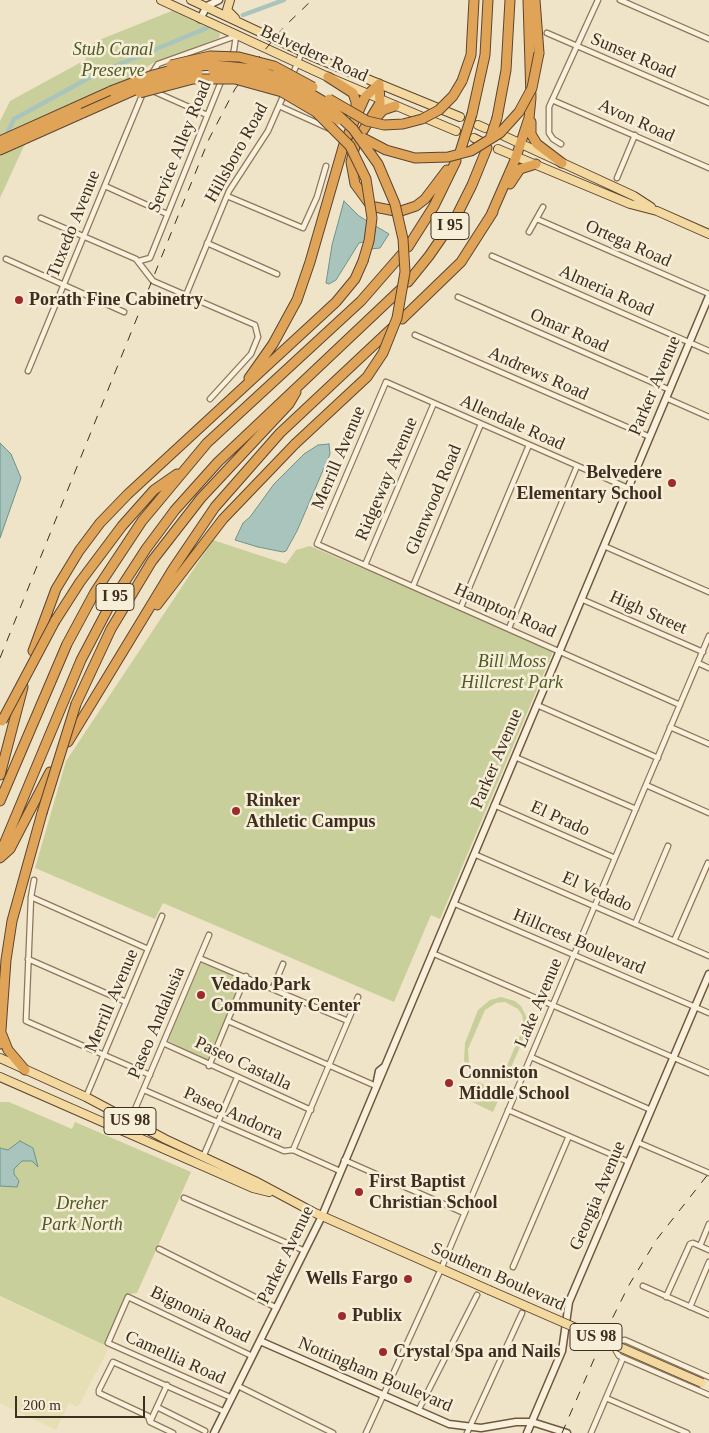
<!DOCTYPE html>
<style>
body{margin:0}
#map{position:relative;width:709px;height:1433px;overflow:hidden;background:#f0e4c8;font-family:Georgia,serif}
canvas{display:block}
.scale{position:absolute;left:15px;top:1396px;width:130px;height:22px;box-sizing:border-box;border:2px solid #3d2e20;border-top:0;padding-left:6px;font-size:15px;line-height:18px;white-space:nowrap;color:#3d2e20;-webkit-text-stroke:4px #f7eed8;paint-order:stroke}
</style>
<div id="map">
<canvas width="709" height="1433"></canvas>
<div class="scale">200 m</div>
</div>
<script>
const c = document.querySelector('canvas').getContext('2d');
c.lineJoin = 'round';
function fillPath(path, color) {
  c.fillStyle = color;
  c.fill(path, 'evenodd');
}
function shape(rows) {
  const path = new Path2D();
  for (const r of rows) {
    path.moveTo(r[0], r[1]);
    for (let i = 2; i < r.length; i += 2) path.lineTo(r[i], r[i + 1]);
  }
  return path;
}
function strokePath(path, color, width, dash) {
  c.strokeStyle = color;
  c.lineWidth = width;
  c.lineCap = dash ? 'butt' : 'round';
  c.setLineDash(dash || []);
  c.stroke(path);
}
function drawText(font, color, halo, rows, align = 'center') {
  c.font = font + ' Georgia,serif';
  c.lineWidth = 5;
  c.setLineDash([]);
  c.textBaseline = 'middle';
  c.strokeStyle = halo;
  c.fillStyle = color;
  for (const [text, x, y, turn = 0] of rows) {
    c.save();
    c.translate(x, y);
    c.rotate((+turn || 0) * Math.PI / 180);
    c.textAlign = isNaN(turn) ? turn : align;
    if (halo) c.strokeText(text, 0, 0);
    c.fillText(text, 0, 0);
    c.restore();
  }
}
const farmland = shape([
 [0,1297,109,1348,78,1407,69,1403,56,1430,0,1403]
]);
const green = shape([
 [174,10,218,31,220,34,219,38,153,63,148,66,145,72,35,122,0,198,0,121,10,101,85,60,94,42],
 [213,540,286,564,296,550,310,546,551,648,552,654,440,919,431,915,394,1002,163,903,155,919,35,868,66,761],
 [201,963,242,978,207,1061,167,1040],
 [501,997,515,1001,521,1006,527,1018,527,1031,509,1072,497,1079,485,1081,472,1074,467,1068,464,1060,465,1043,478,1010,490,1000],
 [505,1002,518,1009,522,1015,524,1026,506,1068,493,1076,480,1074,469,1063,468,1049,485,1010,496,1003],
 [478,1082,502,1092,493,1112,470,1101],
 [0,1102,9,1102,72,1129,75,1122,191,1172,137,1293,129,1294,104,1345,0,1296]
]);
const water = shape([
 [344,201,359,216,389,234,380,248,371,249,363,242,359,243,336,280,329,284,326,283,332,245,344,201],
 [0,443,11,454,21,478,0,538,0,443],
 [329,444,330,454,297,531,286,551,283,552,258,547,235,540,243,523,250,517,274,484,304,454,318,445,329,444],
 [20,1141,33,1148,38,1167,32,1161,22,1161,14,1169,14,1174,19,1181,17,1187,0,1186,0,1148,8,1150,20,1141]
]);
const canal = shape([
 [243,15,284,0],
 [5,138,14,119,98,73,207,28]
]);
const street = shape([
 [620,0,709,39],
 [547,33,709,103],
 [151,75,158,64,236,36,234,50,227,67],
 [292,76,302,52],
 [153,91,207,115],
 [552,100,709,168],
 [279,106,328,128],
 [561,144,553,139,549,133,549,107,598,0],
 [617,178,635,135],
 [105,186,167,214],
 [227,196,303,228,317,197,326,166],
 [41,218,136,259,153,281,255,325,258,337,251,354,210,399],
 [537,219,709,294],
 [529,232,543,207],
 [207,243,277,274],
 [492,256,709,351],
 [6,259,124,312],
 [139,261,150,258,222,79],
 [186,295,229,191,268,131,285,92],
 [458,297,670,390],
 [415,335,650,437],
 [28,371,143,93],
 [666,398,709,417],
 [628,488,386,382,317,544,680,705],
 [604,546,709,592],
 [365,565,434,403],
 [413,586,481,424],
 [581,599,703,652],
 [461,607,529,445],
 [509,628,577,466],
 [698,663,709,668],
 [537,705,658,758],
 [670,727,709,744],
 [515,757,636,809],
 [646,785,709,813],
 [494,805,615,858],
 [474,854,709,956],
 [34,880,31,897,26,1021,150,1075],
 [31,897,148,949],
 [453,903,709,1013],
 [635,924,668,846],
 [674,941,708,863],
 [432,953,709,1073],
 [199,958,348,1021],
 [28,959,126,1002],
 [273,988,283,964],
 [228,1021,376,1086],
 [163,1043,311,1110],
 [531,1057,651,1110],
 [209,1066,246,976],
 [144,1090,284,1151,293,1150,340,1171],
 [86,1097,162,916],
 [508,1110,629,1162],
 [130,1121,209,935],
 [637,1142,709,1173],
 [293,1150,358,997],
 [203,1157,237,1078],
 [344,1160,464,1213],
 [184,1198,305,1251],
 [700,1246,709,1224],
 [159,1249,277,1308],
 [513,1267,569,1136],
 [643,1286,709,1315],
 [666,1297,690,1244,693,1243,709,1250],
 [690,1307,709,1262],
 [709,1377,625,1340,620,1341,616,1351,619,1356,709,1395],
 [238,1386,333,1433],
 [232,1398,108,1343,128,1297,252,1356],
 [606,1398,687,1433],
 [157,1407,205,1431],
 [418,1411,477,1295],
 [150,1422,167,1385],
 [173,1433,150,1422,148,1416,99,1393,99,1390,113,1362,225,1412],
 [366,1433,441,1269,709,636],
 [467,1433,522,1313],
 [591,1433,623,1358]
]);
const secondary = shape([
 [200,19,207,6,219,0],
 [376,1086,379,1071,384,1067],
 [260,1341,449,1424,481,1428,516,1422,532,1422,567,1433],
 [214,1433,322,1216,709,296],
 [527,1433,562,1351,569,1302,709,974]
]);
const primary = shape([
 [161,0,328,77,456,131],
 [191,0,311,56,460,117],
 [230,0,227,10,235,18],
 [478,125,485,128],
 [504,136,634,196,651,207],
 [474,138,480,141],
 [498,149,630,204,657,211,709,234],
 [0,1058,86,1097,165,1139,255,1181,313,1212,489,1290],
 [0,1077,253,1188,269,1192]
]);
const highway = shape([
 [535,0,539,53],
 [328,77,353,93,356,102,356,113],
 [462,81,471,55,474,0],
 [472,114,485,55,488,0],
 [497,118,506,70,510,0],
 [375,119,383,110,395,106],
 [531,122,531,134,537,144,562,163],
 [0,141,111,91],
 [0,150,83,113],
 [510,184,520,169,536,164],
 [369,203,355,184,351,162,356,142,380,103,379,84],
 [375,207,395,211],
 [401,211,416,206,425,199,447,170],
 [491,215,515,160,529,118,531,98,528,0],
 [408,247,434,206,456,161],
 [408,282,429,256,456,217,472,185,487,148],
 [402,319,461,262,493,212],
 [249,378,273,344,297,300,310,262,344,144,365,97,379,84],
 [157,605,223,519,295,444],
 [55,621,80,582,122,526,154,490,177,474],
 [33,651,56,589,79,551,100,523,128,494,336,302,355,279,363,261],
 [76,704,111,629,152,561,201,498,289,404,296,392],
 [68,742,173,569,215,507,280,433,392,328],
 [0,775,23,687],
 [0,801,67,644,95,592,142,521,207,443,361,301,402,254],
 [0,854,81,660,111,603,146,549,175,510,218,462,401,289],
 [0,858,10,849,50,772],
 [2,1035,8,1050,25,1070],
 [0,1044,6,960,12,921,42,813]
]);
const rail = shape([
 [0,658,209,139,235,89,259,57,284,27,312,0],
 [562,1433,608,1327,629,1285,657,1239,709,1173]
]);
const primaryBridge = shape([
 [489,1290,702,1383]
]);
const highwayBridge = shape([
 [171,65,210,56,239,57,274,66,313,87],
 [213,71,245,74,278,83,309,99,338,120],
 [111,91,153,75,183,67,214,65,254,69,291,82,323,101,353,129,378,164,395,204,403,239,405,272,397,318,383,353,367,377,295,444],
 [140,93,193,79,235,79,282,92,316,112,350,146,366,179,372,218,369,241,363,261],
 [329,99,367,121,384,125,403,124,422,119,439,110,453,96,462,81],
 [83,113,153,82,198,72],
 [363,138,386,150,415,158,448,157,471,151,500,133,519,112,532,88,539,53],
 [490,139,497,118],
 [460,152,472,114],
 [2,721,55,621],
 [42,813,76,704]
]);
const markers = [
 [19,300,5,"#9e2a2b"],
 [672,483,5,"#9e2a2b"],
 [236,811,5,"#9e2a2b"],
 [201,995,5,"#9e2a2b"],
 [449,1083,5,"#9e2a2b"],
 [359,1192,5,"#9e2a2b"],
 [408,1279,5,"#9e2a2b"],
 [342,1316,5,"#9e2a2b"],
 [383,1352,5,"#9e2a2b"]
];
const shields = [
 [450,226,38],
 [115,597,38],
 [130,1121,52],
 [596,1337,52]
];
const shieldNames = [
 ["I 95",450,226],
 ["I 95",115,597],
 ["US 98",130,1121],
 ["US 98",596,1337]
];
const parkNames = [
 ["Stub Canal",113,50],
 ["Preserve",113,71],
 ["Bill Moss",512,662],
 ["Hillcrest Park",512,683],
 ["Dreher",82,1204],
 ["Park North",82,1225]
];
const streetNames = [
 ["Belvedere Road",314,54,24],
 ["Sunset Road",633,56,23],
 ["Avon Road",636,121,24],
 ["Service Alley Road",180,147,-68],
 ["Hillsboro Road",237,153,-61],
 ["Tuxedo Avenue",74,224,-68],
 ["Ortega Road",628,244,24],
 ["Almeria Road",606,291,24],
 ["Omar Road",569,331,24],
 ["Andrews Road",538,374,24],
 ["Parker Avenue",655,386,-67],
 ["Allendale Road",512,423,24],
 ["Merrill Avenue",339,458,-67],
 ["Ridgeway Avenue",387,479,-67],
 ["Glenwood Road",434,500,-67],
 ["Hampton Road",505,611,24],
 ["High Street",648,613,24],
 ["Parker Avenue",497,759,-67],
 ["El Prado",560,819,24],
 ["El Vedado",597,892,24],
 ["Hillcrest Boulevard",579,942,23],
 ["Merrill Avenue",112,1001,-67],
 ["Lake Avenue",539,1003,-67],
 ["Paseo Andalusia",157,1023,-67],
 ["Paseo Castalla",243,1064,25],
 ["Paseo Andorra",233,1114,24],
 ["Georgia Avenue",598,1196,-67],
 ["Parker Avenue",286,1255,-64],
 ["Southern Boulevard",498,1277,24],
 ["Bignonia Road",200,1315,26],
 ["Camellia Road",175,1358,24],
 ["Nottingham Boulevard",375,1375,23]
];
const poiNames = [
 ["Porath Fine Cabinetry",29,300],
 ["Belvedere",662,473,"right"],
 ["Elementary School",662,494,"right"],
 ["Rinker",246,801],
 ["Athletic Campus",246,822],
 ["Vedado Park",211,985],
 ["Community Center",211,1006],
 ["Conniston",459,1073],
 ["Middle School",459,1094],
 ["First Baptist",369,1182],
 ["Christian School",369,1203],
 ["Wells Fargo",398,1279,"right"],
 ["Publix",352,1316],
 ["Crystal Spa and Nails",393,1352]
];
fillPath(farmland, '#e6deb5');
fillPath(green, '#c9cf9b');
fillPath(water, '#a9c4bc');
strokePath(water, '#6f938a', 1);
strokePath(canal, '#a9c4bc', 4.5);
strokePath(street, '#8d765c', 7);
strokePath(secondary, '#6f573f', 9);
strokePath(primary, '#5b4430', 10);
strokePath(highway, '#5b4430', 11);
strokePath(street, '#faf1dc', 4.5);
strokePath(secondary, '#faf1dc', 6);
strokePath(primary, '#f3d9a0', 8);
strokePath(highway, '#e0a458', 9);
strokePath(rail, '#3d2e20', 1, [9, 9]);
strokePath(primaryBridge, '#5b4430', 10, []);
strokePath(highwayBridge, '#5b4430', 11, []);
strokePath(primaryBridge, '#f3d9a0', 8);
strokePath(highwayBridge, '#e0a458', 9);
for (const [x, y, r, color] of markers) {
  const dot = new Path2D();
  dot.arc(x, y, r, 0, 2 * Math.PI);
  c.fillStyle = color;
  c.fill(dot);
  strokePath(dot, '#f7eed8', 2);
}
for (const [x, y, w] of shields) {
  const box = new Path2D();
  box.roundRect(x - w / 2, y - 13.5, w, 27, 4);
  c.fillStyle = '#f7eed8';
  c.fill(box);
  strokePath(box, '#3d2e20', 1);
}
drawText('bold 16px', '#3d2e20', null, shieldNames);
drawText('italic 18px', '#4d5a26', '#f7eed8', parkNames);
drawText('18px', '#3d2e20', '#f7eed8', streetNames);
drawText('bold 18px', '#3d2e20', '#f7eed8', poiNames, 'left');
</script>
